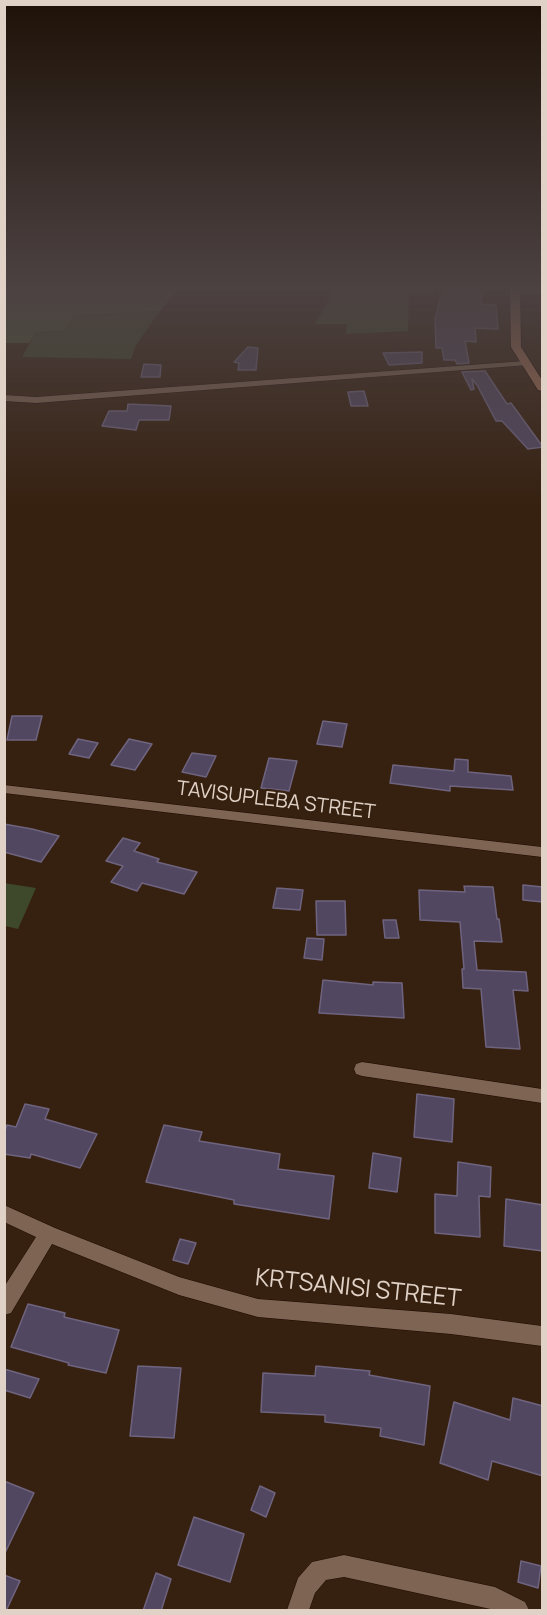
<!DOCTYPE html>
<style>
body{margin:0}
#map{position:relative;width:547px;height:1615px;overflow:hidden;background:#36200f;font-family:Manrope,sans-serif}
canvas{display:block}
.frame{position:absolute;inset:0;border:6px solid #e1d2c7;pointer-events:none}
</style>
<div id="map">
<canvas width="547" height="1615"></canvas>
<div class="frame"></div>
</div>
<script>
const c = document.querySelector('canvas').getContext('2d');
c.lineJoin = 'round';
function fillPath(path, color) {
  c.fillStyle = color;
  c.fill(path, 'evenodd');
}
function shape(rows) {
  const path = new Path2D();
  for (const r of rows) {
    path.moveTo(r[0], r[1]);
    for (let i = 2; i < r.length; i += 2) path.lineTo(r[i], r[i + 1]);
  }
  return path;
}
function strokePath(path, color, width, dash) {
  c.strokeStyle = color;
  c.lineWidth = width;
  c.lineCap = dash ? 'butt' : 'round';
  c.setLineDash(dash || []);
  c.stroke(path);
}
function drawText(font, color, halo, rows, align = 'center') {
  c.font = font + ' Manrope,sans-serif';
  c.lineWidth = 4.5;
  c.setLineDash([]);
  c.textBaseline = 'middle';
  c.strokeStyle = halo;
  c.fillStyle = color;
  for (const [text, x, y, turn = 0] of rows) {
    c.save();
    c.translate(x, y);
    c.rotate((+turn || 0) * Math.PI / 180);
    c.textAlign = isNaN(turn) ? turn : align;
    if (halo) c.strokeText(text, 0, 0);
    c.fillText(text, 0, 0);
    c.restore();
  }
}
const green = shape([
 [257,287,435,287,433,294,409,292,408,331,346,334,347,324,315,324,334,289],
 [160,311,136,345,131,359,22,357,36,332,63,331,75,315],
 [4,883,36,888,18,929,5,926]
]);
const forest = shape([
 [5,287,180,287,160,311,75,315,63,331,36,332,29,343,5,343]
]);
const building = shape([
 [447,287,485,287,480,304,496,305,498,329,475,328,476,342,465,341,469,363,457,364,455,360,444,360,442,348,436,348,435,319,440,299,447,287],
 [248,347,258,348,256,370,238,370,239,363,234,362,248,347],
 [422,352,422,363,389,365,383,353,422,352],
 [144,364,161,365,160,377,141,377,144,364],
 [485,371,507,404,511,403,543,447,528,449,502,421,496,421,477,385,472,379,474,389,471,390,462,372,485,371],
 [364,391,368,406,351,406,348,392,364,391],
 [128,404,171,406,169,420,139,420,136,430,102,426,109,411,127,411,128,404],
 [12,716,42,716,36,740,7,740,12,716],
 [323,721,347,724,342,747,317,744,323,721],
 [78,739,98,743,89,758,69,754,78,739],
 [129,739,152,744,135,770,111,765,129,739],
 [192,753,216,756,206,777,182,772,192,753],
 [269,758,297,761,289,791,261,788,269,758],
 [455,759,468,760,468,772,511,776,513,790,450,786,450,791,390,783,393,765,454,771,455,759],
 [4,824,32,829,59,836,41,862,4,852,4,824],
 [123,838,140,843,134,851,159,859,157,862,197,872,184,894,142,883,137,891,111,882,123,866,106,861,123,838],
 [523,885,543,887,543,902,523,900,523,885],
 [464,886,493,887,497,919,499,919,502,942,474,941,477,970,526,972,528,991,513,990,520,1049,486,1047,481,989,463,988,462,969,464,969,460,922,420,920,419,890,465,892,464,886],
 [277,888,303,890,300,910,273,908,277,888],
 [316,901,345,901,346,935,317,935,316,901],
 [383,920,396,920,399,938,385,938,383,920],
 [307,938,324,939,322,960,304,958,307,938],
 [323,980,373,985,373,982,402,983,404,1018,319,1013,323,980],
 [417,1094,454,1099,452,1142,414,1137,417,1094],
 [25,1104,49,1109,45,1119,97,1134,80,1168,31,1154,30,1158,4,1154,4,1133,7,1125,16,1127,25,1104],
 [164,1125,202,1132,199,1141,280,1154,278,1169,334,1176,329,1219,234,1204,234,1200,146,1182,164,1125],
 [373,1153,401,1158,397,1192,369,1188,373,1153],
 [458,1162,491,1167,490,1197,479,1196,480,1237,435,1233,435,1194,457,1196,458,1162],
 [506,1199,543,1205,543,1251,504,1246,506,1199],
 [180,1239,196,1243,188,1264,173,1260,180,1239],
 [28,1304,65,1313,64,1317,119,1330,106,1373,68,1365,69,1363,11,1347,28,1304],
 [138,1366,181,1368,174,1438,130,1436,138,1366],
 [316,1366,370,1371,369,1375,430,1386,424,1445,380,1436,381,1428,325,1422,325,1415,261,1412,263,1373,315,1376,316,1366],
 [4,1369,39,1379,30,1398,4,1390,4,1369],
 [513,1398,543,1406,543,1476,492,1461,488,1480,440,1463,454,1402,510,1420,513,1398],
 [4,1481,34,1493,4,1555,4,1481],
 [260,1486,275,1493,266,1517,251,1510,260,1486],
 [194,1517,244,1534,230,1582,178,1565,194,1517],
 [521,1561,541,1566,538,1588,518,1582,521,1561],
 [156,1573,171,1579,161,1611,143,1611,156,1573],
 [4,1575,20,1581,6,1611,4,1611,4,1575]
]);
const street = shape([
 [542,289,542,293,515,294,511,292,515,290,542,289],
 [525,361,529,363,528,365,36,403,4,401,4,395,36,397,525,361],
 [4,785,542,847,542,857,4,793,4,785],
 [362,1062,542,1089,542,1103,362,1076,356,1074,354,1069,356,1064,362,1062],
 [4,1205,55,1228,179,1277,258,1299,451,1314,542,1326,542,1346,451,1334,258,1317,179,1295,52,1244,11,1313,4,1315,4,1287,36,1237,4,1222,4,1205],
 [344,1555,495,1587,525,1602,529,1610,495,1610,344,1577,326,1580,315,1593,309,1610,287,1610,298,1578,312,1562,344,1555]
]);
const primary = shape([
 [510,287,520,287,521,347,542,380,542,391,538,390,511,347,510,287]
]);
const streetNames = [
 ["TAVISUPLEBA STREET",276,801,7]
];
const nearStreetnames = [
 ["KRTSANISI STREET",358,1289,6]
];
fillPath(green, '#3d492a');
fillPath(forest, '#4a5835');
fillPath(building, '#524761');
strokePath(building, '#6f647f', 1.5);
strokePath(street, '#1d0900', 1);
strokePath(primary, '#1d0900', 2);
fillPath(street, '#7e6452');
fillPath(primary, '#a46f53');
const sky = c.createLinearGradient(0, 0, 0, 514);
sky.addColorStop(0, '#1e1208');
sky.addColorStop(0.56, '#4c4242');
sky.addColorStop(1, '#4c424200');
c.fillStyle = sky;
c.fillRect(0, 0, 547, 514);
drawText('20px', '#e1d2c7', '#36200f', streetNames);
drawText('24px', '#e1d2c7', '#36200f', nearStreetnames);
</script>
